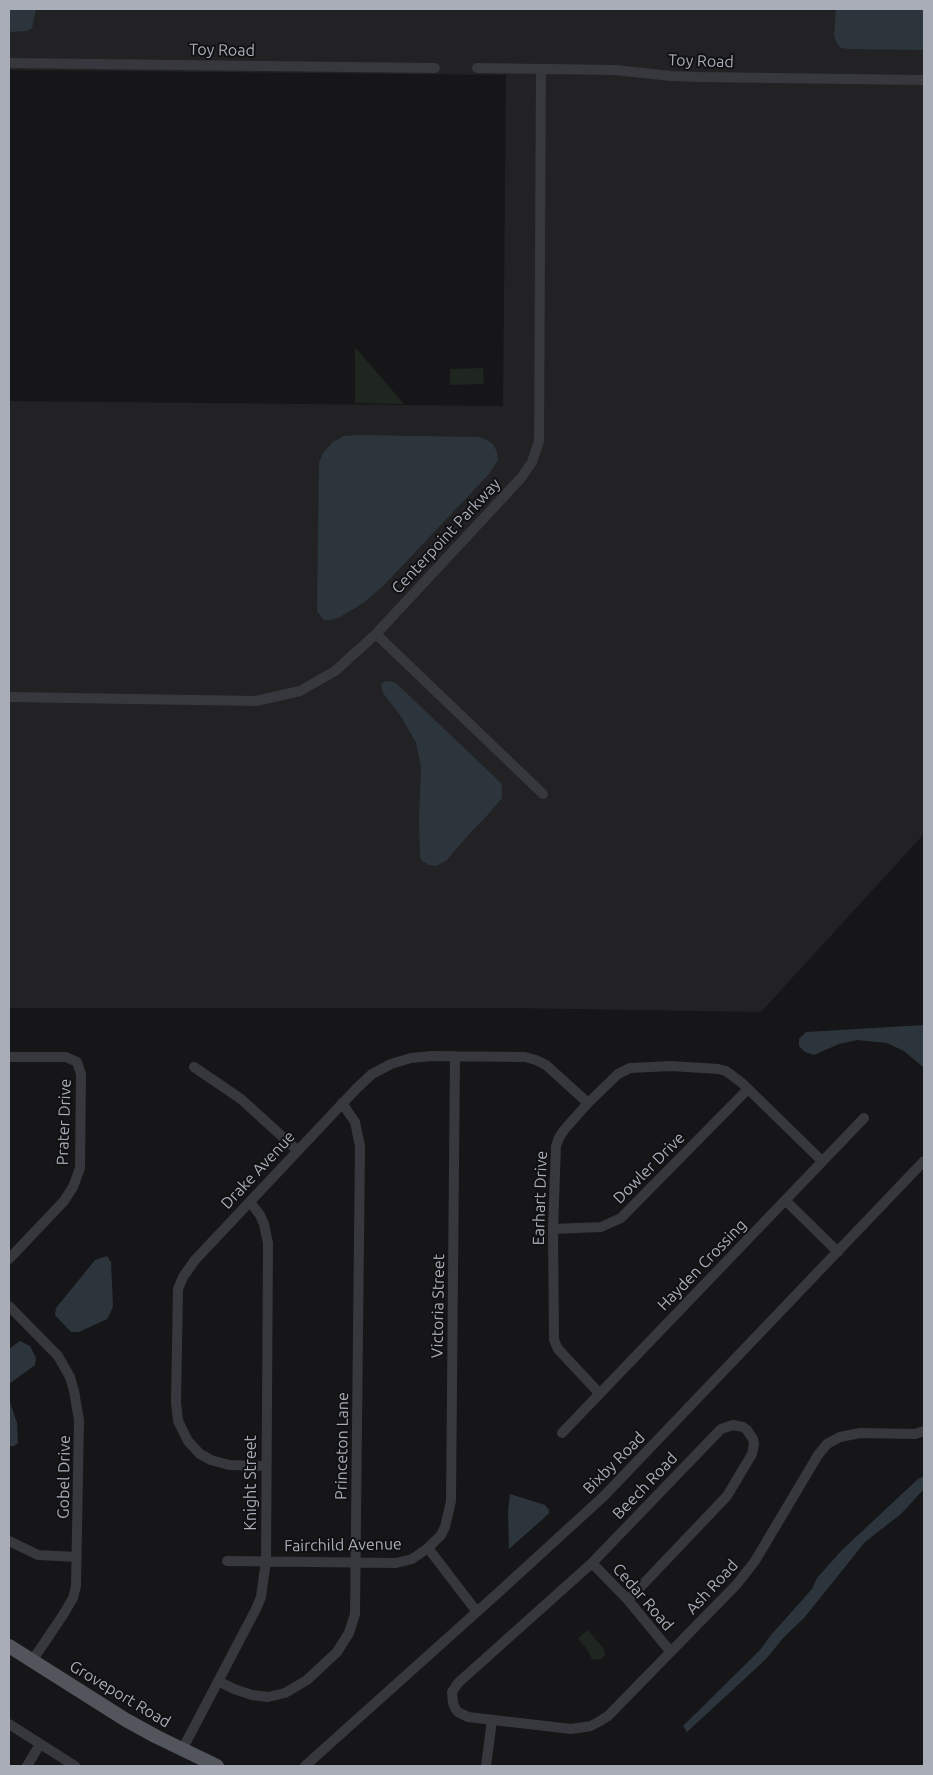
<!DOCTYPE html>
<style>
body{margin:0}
#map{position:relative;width:933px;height:1775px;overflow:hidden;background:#161618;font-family:Ubuntu,sans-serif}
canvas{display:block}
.frame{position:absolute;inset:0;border:10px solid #a8adb8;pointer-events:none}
</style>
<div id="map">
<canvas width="933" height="1775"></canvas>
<div class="frame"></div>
</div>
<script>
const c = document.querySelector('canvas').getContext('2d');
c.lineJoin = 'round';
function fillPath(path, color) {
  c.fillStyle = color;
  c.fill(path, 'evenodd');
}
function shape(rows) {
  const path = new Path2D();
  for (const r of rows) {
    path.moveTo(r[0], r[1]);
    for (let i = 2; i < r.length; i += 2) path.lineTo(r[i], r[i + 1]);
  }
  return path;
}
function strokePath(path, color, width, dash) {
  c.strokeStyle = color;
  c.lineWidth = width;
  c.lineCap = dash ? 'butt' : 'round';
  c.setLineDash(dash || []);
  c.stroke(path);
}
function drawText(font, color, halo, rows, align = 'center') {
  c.font = font + ' Ubuntu,sans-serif';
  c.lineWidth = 4;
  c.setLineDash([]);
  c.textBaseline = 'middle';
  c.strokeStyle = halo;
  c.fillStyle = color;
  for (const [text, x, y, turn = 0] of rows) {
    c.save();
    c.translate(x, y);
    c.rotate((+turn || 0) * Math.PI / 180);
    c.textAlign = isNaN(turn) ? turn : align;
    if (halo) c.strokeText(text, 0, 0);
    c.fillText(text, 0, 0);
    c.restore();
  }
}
const built = shape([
 [9,9,924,9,924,834,761,1012,511,1008,9,1008,9,401,503,406,506,75,9,70]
]);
const green = shape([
 [355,347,404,404,355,403],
 [483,368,484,384,450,385,450,369],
 [588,1630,604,1649,605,1655,602,1659,596,1660,592,1659,588,1651,578,1638]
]);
const water = shape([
 [9,9,36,9,32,28,27,31,9,32],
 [836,9,924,9,924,50,850,49,841,48,837,44,834,36],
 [359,435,478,437,485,439,493,444,497,452,498,460,489,474,384,585,366,601,352,610,338,618,331,620,324,620,317,611,319,463,323,453,333,442,344,436],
 [385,681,394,682,398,685,501,783,502,786,502,798,485,818,470,833,446,861,436,866,429,865,421,860,420,856,419,818,421,767,416,743,402,718,383,693,381,685],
 [924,1025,924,1068,904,1051,887,1043,857,1040,839,1044,814,1055,805,1052,799,1046,799,1039,806,1032],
 [107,1256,111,1262,113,1307,107,1319,79,1332,71,1332,55,1315,56,1308,95,1260],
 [20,1341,30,1346,36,1358,35,1365,9,1384,9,1349],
 [9,1399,17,1423,18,1443,14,1446,9,1446],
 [924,1476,924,1489,901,1514,865,1542,804,1618,784,1637,766,1659,687,1732,683,1726,760,1650,771,1635,812,1589,817,1578,842,1550,918,1479],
 [510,1494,545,1505,549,1510,549,1513,544,1518,509,1549,508,1511]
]);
const minor = shape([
 [9,63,435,68],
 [477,68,615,70,671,76,699,77,924,80],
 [376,634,543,794],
 [9,697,256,701,300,691,335,671,376,634,521,478,532,462,539,441,541,69],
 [9,1057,66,1057,77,1062,81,1074,80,1168,73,1187,64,1201,9,1259],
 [194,1067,241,1099,297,1150],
 [786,1201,838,1252],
 [553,1229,601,1227,621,1218,748,1089],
 [9,1306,58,1356,70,1377,74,1391,79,1420,76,1586,73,1598,63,1615,32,1661],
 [599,1393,558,1349,554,1340,553,1229,556,1146,559,1138,564,1130,588,1103,618,1074,630,1068,671,1066,718,1069,726,1071,742,1083,822,1161],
 [562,1433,864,1118],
 [266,1466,229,1465,211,1460,200,1454,188,1441,178,1421,176,1402,178,1289,183,1277,195,1260,356,1089,372,1074,391,1064,411,1058,432,1056,525,1057,536,1060,546,1065,588,1103],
 [9,1541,38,1555,77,1557],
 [428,1548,477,1612],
 [227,1561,396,1563,412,1559,428,1548,441,1535,445,1527,451,1501,455,1056],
 [592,1563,628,1600,670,1651],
 [628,1600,727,1496,752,1454,754,1444,753,1439,747,1430,743,1427,733,1425,721,1429,592,1563,458,1683,452,1692,453,1703,455,1708,458,1712,468,1717,571,1729,591,1726,600,1721,608,1716,737,1584,755,1561,818,1455,827,1444,840,1437,860,1433,915,1434,924,1431],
 [218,1681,234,1689,252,1695,268,1697,285,1693,307,1680,337,1652,349,1633,355,1614,360,1146,355,1122,342,1103],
 [9,1724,75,1766],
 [182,1750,256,1609,261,1597,264,1575,266,1562,268,1243,264,1224,260,1215,250,1202],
 [27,1766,40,1744],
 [305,1766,499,1592,604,1496,924,1161],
 [486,1766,492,1720]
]);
const major = shape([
 [9,1646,126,1720,157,1737,217,1766]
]);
const streetNames = [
 ["Toy Road",222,50,1],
 ["Toy Road",701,61,2],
 ["Centerpoint Parkway",446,536,-47],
 ["Prater Drive",64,1122,-88],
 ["Dowler Drive",649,1168,-45],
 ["Drake Avenue",258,1170,-47],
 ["Earhart Drive",540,1198,-88],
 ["Hayden Crossing",702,1265,-46],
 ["Victoria Street",438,1306,-89],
 ["Princeton Lane",342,1446,-89],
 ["Bixby Road",614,1463,-45],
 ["Gobel Drive",64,1477,-89],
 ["Knight Street",251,1483,-90],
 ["Beech Road",645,1486,-46],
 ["Fairchild Avenue",343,1545,-1],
 ["Ash Road",712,1587,-47],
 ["Cedar Road",643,1597,49],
 ["Groveport Road",120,1694,31]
];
fillPath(built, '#222225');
fillPath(green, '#1e261f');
fillPath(water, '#2c353c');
strokePath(minor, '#37383d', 10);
strokePath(major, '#53555c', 14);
drawText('16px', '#a8adb8', '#111113', streetNames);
</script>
